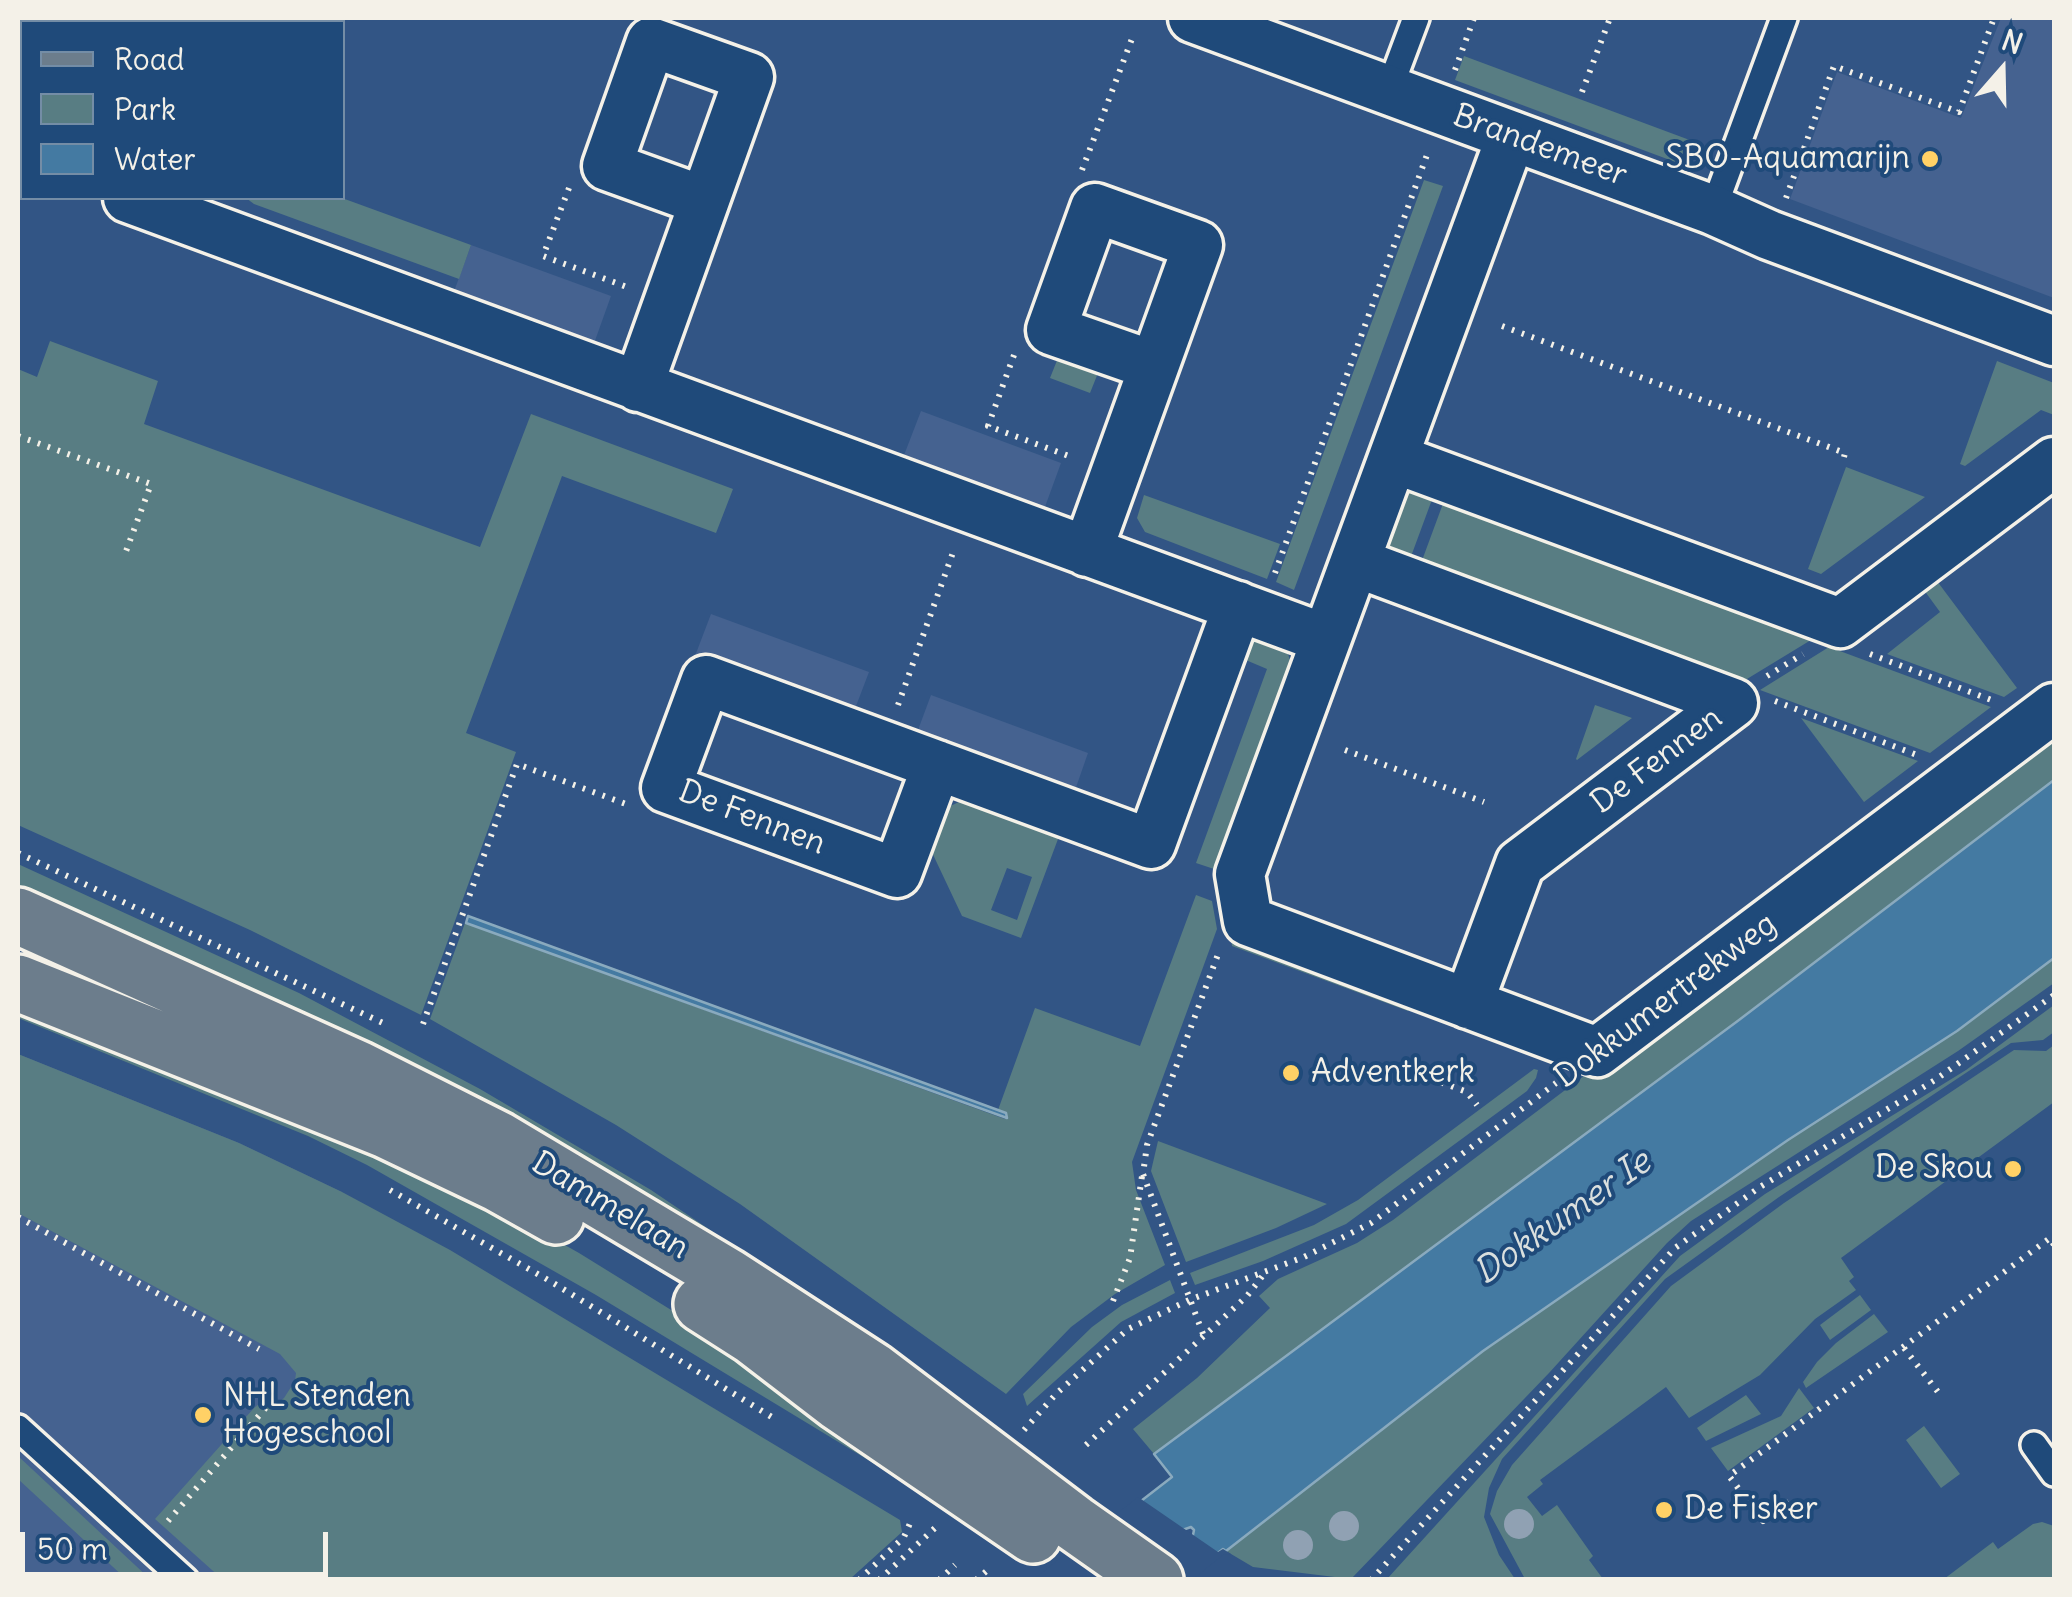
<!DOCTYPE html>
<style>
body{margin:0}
#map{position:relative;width:2072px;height:1597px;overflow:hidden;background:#325585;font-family:Delius,sans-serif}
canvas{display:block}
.frame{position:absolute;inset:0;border:20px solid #f4f1e8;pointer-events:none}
.legend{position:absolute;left:20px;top:20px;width:325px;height:180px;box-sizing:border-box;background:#1f4a7a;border:2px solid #748da6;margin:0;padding:12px 18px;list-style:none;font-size:30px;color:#f4f1e8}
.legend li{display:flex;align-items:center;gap:20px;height:50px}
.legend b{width:50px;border:2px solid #748da6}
.north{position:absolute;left:1952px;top:20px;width:100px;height:100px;-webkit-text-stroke:8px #1f4a7a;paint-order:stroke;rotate:20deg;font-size:28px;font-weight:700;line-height:40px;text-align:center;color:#f4f1e8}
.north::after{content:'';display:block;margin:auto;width:35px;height:45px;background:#f4f1e8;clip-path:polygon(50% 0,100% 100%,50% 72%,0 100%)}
.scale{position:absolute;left:20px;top:1532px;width:308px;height:45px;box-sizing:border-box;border:5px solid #f4f1e8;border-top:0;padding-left:12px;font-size:30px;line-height:35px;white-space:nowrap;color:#f4f1e8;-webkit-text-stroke:8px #1f4a7a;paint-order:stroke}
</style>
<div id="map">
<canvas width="2072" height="1597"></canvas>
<div class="frame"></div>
<ul class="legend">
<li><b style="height:12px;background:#6c7d8c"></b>Road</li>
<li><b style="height:28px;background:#587d83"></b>Park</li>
<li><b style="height:28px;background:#447aa2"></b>Water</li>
</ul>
<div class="north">N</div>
<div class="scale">50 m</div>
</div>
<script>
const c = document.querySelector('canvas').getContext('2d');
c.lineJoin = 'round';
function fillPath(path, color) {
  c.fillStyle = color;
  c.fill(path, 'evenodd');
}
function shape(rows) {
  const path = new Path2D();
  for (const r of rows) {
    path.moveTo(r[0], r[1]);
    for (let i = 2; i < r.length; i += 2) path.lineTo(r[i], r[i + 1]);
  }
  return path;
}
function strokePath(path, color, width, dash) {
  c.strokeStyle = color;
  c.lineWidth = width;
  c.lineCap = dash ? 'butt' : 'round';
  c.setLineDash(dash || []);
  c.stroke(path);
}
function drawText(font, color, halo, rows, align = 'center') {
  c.font = font + ' Delius,sans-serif';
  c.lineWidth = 8;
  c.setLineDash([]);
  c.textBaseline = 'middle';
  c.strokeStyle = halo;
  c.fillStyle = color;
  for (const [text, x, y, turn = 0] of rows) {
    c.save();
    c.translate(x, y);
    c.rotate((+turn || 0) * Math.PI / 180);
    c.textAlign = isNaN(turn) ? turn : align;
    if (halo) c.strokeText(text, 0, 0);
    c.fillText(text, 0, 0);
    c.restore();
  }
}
const built = shape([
 [2001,18,2054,18,2054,298,1790,199,1837,72,1961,118],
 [471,245,611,296,592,349,452,297],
 [921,411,1061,463,1042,515,901,463],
 [711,614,869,672,853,714,695,656],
 [931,695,1088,753,1073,796,915,738],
 [18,1054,239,1143,342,1192,329,1579,18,1579]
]);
const green = shape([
 [1464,56,1695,142,1686,166,1455,80],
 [1424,180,1443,186,1294,590,1276,582],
 [342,198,471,245,459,279,254,204,246,198],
 [50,341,158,381,144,424,480,547,531,414,733,489,716,533,562,476,466,733,516,752,421,1015,250,930,18,825,18,369,37,377],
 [1058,358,1098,373,1090,393,1050,378],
 [1997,361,2054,383,2054,415,2041,410,1965,466,1960,464],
 [1846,467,1925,497,1821,574,1808,569],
 [1437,486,1406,570,1393,557,1386,538,1405,493],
 [1448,490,1816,627,1811,640,1742,682,1417,574],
 [1144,495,1280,544,1267,579,1145,532,1137,518],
 [1934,577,2017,688,2004,697,1887,654,1940,612,1921,586],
 [1251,632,1286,648,1293,669,1220,871,1196,863,1267,669,1241,658],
 [1829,647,1991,707,1930,753,1760,690],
 [1595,705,1632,718,1577,760,1576,759],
 [1801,718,1918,761,1864,802],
 [2054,721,2054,780,1739,1020,1154,1454,1133,1429,1197,1378,1270,1308,1259,1296,1278,1279,1357,1243,1393,1220],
 [974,800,1061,831,1021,938,962,916,928,844,944,809,961,801],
 [1007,868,1032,877,1017,920,991,910],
 [18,864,299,993,480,1089,651,1190,833,1313,57,914,18,888],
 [1196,895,1212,901,1217,929,1132,1162,1136,1190,1165,1265,1115,1294,1071,1327,1006,1394,740,1204,616,1125,430,1019,465,923,1005,1119,1006,1113,998,1110,1035,1008,1140,1046],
 [1230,930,1413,998,1408,1011,1232,946],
 [2054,958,2054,983,1958,1051,1691,1221,1667,1243,1549,1373,1351,1579,1253,1567,1226,1551,1483,1351,1788,1140,1957,1031],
 [2054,1005,2054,1032,2043,1040,2011,1043,1779,1197,1665,1279,1502,1459,1489,1488,1484,1517,1499,1555,1515,1579,1387,1579,1680,1256,1765,1194,1966,1070],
 [18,1006,202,1076,501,1209,579,1253,820,1402,972,1523,596,1295,367,1165,308,1136,18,1018],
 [2054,1045,2054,1102,1841,1258,1854,1277,1849,1281,1856,1290,1815,1319,1760,1375,1689,1418,1666,1387,1540,1480,1543,1484,1527,1497,1542,1516,1557,1505,1593,1556,1589,1560,1603,1579,1525,1579,1490,1514,1497,1491,1512,1465,1671,1286,1784,1203,2014,1050,2046,1051],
 [18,1054,239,1143,342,1192,450,1250,900,1520,902,1532,850,1579,222,1579,155,1519,254,1408,265,1399,272,1408,284,1398,295,1381,296,1373,280,1354,18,1213],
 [1534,1069,1538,1070,1536,1078,1527,1091,1346,1224,1263,1261,1195,1285,1190,1273,1314,1225,1358,1200],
 [1158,1141,1327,1204,1276,1228,1186,1262,1151,1171],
 [1170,1280,1175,1293,1121,1322,1027,1406,1023,1394,1092,1327,1122,1305],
 [1860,1295,1871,1310,1830,1340,1820,1325],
 [1874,1314,1888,1332,1806,1388,1803,1382,1817,1362,1836,1343],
 [1799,1388,1814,1408,1728,1471,1711,1448,1781,1416],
 [1746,1395,1761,1414,1706,1441,1697,1428],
 [1924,1426,1960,1474,1941,1488,1906,1440],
 [18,1456,150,1579,126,1579,18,1479],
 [2042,1522,2054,1526,2054,1579,1944,1579,1993,1542,1998,1549,2033,1524]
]);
const water = shape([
 [2054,780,2054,958,1957,1031,1788,1140,1483,1351,1226,1551,1223,1549,1184,1579,1194,1530,1191,1527,1039,1580,1172,1477,1154,1454,1739,1020,2054,780],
 [468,916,1006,1113,1007,1118,466,923,468,916]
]);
const pier = shape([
 [1138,1497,1218,1552,1223,1549,1231,1554,1223,1555,1192,1580,1034,1579]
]);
const path = shape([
 [145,22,147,18],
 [1455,70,1474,18],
 [1582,92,1610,18],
 [1082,170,1133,36],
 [569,188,543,256,627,287],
 [1786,198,1834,66,1959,112,1994,18],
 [1502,326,1845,453,1844,457],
 [1014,355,988,426,1074,458],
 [18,436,151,484,125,554],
 [1275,573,1428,152],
 [1870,654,1994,701],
 [1767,676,1803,654],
 [1775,701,1917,755],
 [898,705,955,547],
 [1345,750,1484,802],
 [18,853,383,1023],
 [423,1024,517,764,626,804],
 [1402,1068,1467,1092,1477,1105],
 [390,1190,550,1281,775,1419],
 [18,1217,259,1349],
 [1113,1301,1130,1258,1142,1176],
 [1203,1334,1143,1174,1147,1145,1220,949],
 [1904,1348,1938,1392],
 [1024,1430,1056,1394,1128,1329,1189,1300,1304,1257,1371,1223,1556,1083],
 [1086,1445,1247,1296,1264,1274],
 [1789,1502,1763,1521,1729,1476,2050,1238,2054,1245],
 [168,1521,269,1404],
 [859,1580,904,1537,911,1521],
 [879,1580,936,1527],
 [939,1580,955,1565],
 [976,1580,990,1568],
 [1371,1580,1675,1248,1760,1187,1935,1080,2054,995]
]);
const service = shape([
 [1389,90,1416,18],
 [1713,210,1784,18],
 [18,1428,185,1580],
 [2034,1445,2054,1473]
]);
const minor = shape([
 [1193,18,1713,210,1769,235,2054,341],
 [260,22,262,18],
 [1511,137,1240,874,1248,921,1597,1052,2054,708],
 [18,156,22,158],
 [128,198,1326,639],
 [638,387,749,77,651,42,607,166,704,201],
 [1393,458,1840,623,2054,462],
 [1087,552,1198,245,1095,208,1051,330,1154,366],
 [1355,562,1733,703,1520,864,1468,1004],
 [937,765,897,873,666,788,706,680,1151,844,1238,606]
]);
const primary = shape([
 [18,916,358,1069,499,1140,727,1276,872,1370,1074,1523,1155,1580],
 [18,983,386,1130,499,1184,556,1216],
 [702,1304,752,1336,838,1402,1033,1535]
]);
const trees = [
 [1519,1524],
 [1344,1526],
 [1298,1545]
];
const markers = [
 [1930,159,10,"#ffd166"],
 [1291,1073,10,"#ffd166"],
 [2013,1169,10,"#ffd166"],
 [203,1415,10,"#ffd166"],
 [1664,1510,10,"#ffd166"]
];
const streetNames = [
 ["Brandemeer",1540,146,20],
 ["De Fennen",1657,761,-37],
 ["De Fennen",752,818,21],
 ["Dokkumertrekweg",1666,1001,-37],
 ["Dammelaan",610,1206,31]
];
const poiNames = [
 ["SBO-Aquamarijn",1910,159,"right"],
 ["Adventkerk",1311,1073],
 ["De Skou",1993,1169,"right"],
 ["NHL Stenden",223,1397],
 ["Hogeschool",223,1434],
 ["De Fisker",1684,1510]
];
const waterNames = [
 ["Dokkumer Ie",1563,1218,-35]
];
fillPath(built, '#456290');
fillPath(green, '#587d83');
fillPath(water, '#447aa2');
strokePath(water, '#8aaabe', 2.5);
fillPath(pier, '#325585');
strokePath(service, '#f4f1e8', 32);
strokePath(minor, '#f4f1e8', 55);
strokePath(primary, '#f4f1e8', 62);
strokePath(path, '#f4f1e8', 6, [2.5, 8]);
strokePath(service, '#1f4a7a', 25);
strokePath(minor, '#1f4a7a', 48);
strokePath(primary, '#6c7d8c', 55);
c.fillStyle = '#90a1b3';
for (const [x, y] of trees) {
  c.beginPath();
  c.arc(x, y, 15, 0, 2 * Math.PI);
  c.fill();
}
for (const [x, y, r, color] of markers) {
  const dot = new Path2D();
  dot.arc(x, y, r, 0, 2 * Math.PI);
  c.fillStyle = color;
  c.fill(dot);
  strokePath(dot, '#1f4a7a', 4);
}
drawText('32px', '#f4f1e8', '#1f4a7a', streetNames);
drawText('32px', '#f4f1e8', '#1f4a7a', poiNames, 'left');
drawText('italic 35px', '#dadfde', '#1f4a7a', waterNames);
</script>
